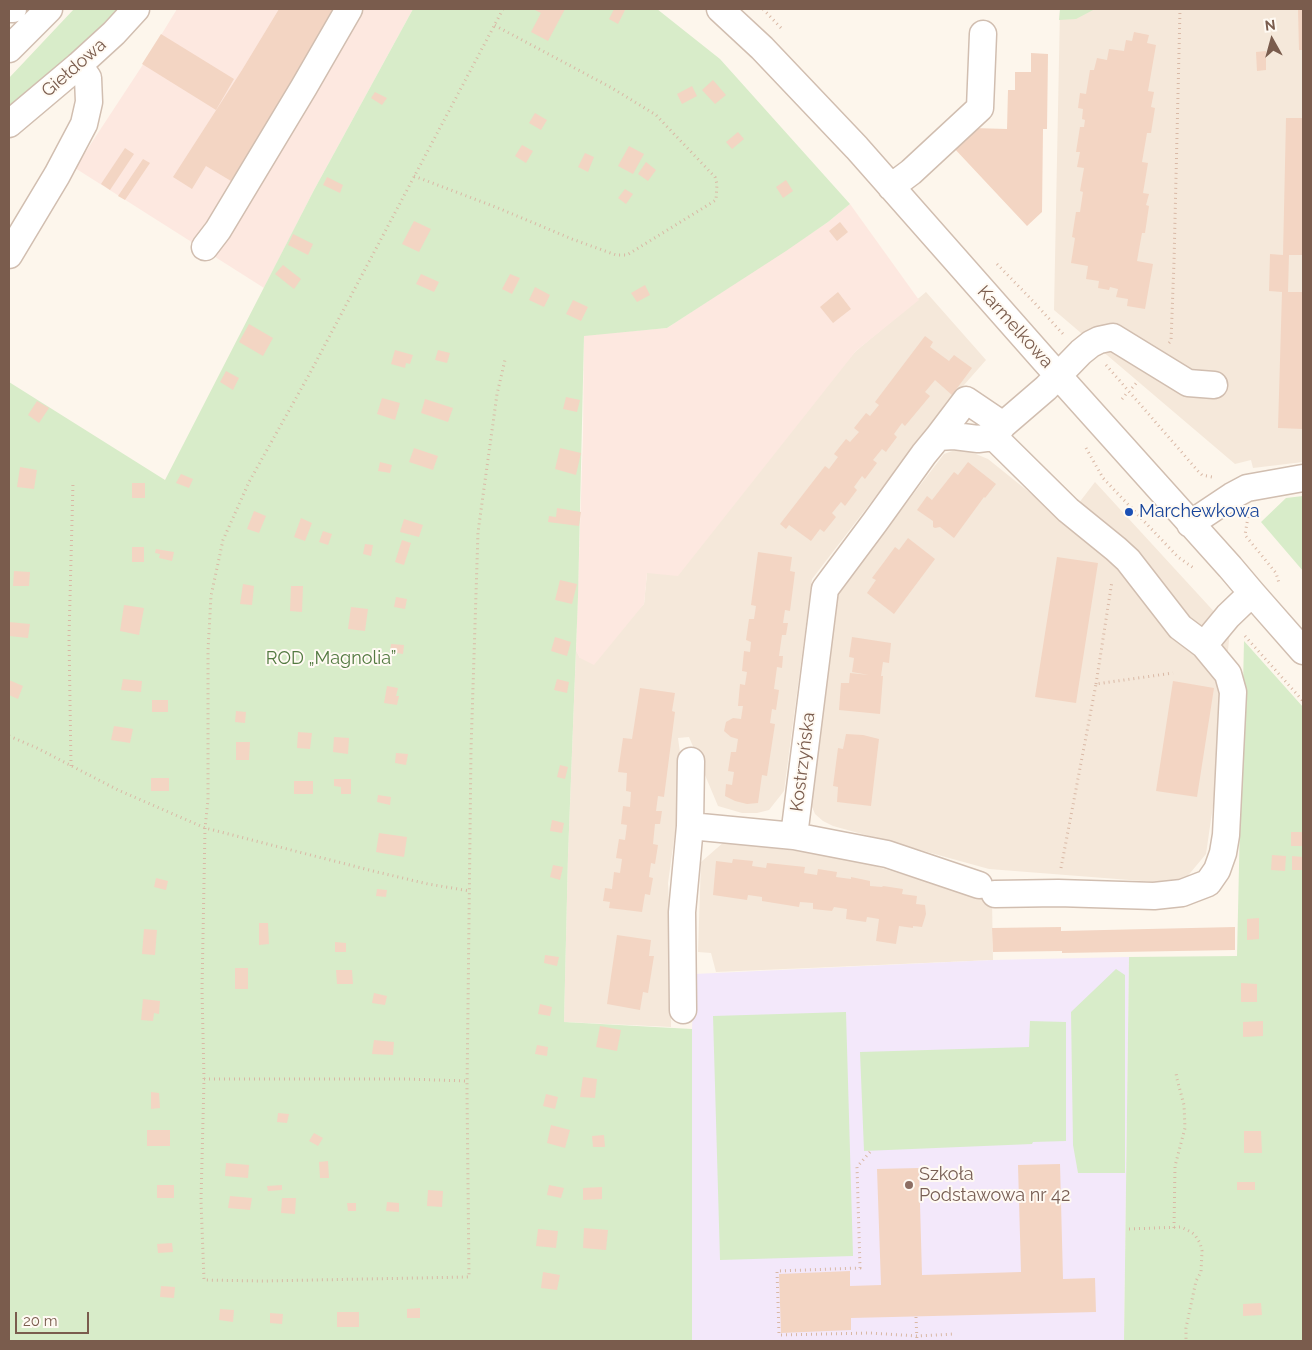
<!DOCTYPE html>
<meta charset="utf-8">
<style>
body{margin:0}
#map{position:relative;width:1312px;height:1350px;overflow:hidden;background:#fdf6ec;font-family:Raleway,sans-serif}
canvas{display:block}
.frame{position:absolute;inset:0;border:10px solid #7a5c4d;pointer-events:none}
.north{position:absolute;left:1247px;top:15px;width:50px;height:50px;-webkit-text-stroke:4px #fffaf3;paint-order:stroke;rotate:353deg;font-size:14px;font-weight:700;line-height:20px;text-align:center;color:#7a5c4d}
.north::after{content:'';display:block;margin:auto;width:18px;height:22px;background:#7a5c4d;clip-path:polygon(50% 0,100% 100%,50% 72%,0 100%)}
.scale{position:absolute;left:15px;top:1312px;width:74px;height:22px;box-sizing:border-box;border:2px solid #7a5c4d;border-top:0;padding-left:6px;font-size:15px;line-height:18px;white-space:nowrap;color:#7a5c4d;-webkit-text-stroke:4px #fffaf3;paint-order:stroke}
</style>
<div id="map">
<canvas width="1312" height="1350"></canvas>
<div class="frame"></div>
<div class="north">N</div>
<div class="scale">20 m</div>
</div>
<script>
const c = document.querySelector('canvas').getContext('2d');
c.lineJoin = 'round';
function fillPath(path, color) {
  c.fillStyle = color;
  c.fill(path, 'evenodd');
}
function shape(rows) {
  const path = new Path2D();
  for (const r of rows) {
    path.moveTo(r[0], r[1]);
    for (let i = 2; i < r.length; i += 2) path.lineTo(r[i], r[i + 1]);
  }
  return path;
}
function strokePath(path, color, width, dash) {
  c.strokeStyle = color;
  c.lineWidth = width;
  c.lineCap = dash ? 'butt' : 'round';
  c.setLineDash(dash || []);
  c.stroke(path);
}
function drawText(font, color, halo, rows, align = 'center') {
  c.font = font + ' Raleway,sans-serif';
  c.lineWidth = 4;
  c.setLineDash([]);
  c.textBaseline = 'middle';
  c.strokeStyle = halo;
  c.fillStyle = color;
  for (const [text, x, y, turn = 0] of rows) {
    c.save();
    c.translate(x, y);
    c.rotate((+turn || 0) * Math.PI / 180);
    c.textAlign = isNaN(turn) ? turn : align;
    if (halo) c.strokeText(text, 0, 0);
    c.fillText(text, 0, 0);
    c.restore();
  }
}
const residential = shape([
 [1060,9,1303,9,1303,462,1253,468,1251,460,1235,464,1054,310],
 [926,292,986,360,942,410,812,579,784,791,769,810,757,813,742,813,718,806,689,737,678,738,683,775,668,883,672,965,671,1027,564,1022,568,855,576,650,580,658,644,604,647,573,856,351],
 [961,448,988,459,1065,521,1095,482,1230,629,1215,792,1206,854,1181,884,989,869,833,826,823,821,815,814,810,802,811,789,839,591,944,454],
 [724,842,845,857,985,899,992,900,993,960,716,972,711,953,698,952,701,862]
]);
const commercial = shape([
 [177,9,413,9,314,190,264,288,75,168,144,63],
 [850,204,919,300,856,351,678,576,647,573,644,604,594,665,580,658,576,650,583,435,584,335,667,328,828,222]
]);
const education = shape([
 [1129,957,1124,1341,692,1341,692,1029,694,974,993,960]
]);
const green = shape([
 [74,9,118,9,88,39,9,107,9,78],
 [413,9,657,9,720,59,850,204,828,222,786,251,667,328,584,336,578,597,568,855,564,1022,692,1029,692,1341,9,1341,9,382,165,480,314,190],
 [1060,9,1095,9,1076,19,1059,20],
 [1303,496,1303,571,1261,522,1286,498],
 [1244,641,1303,707,1303,1341,1124,1341,1129,957,1237,956],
 [1116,969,1125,975,1125,1173,1078,1173,1073,1145,1071,1012],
 [846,1012,853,1256,720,1260,713,1016],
 [1030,1021,1066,1022,1066,1141,1033,1142,1032,1144,864,1151,860,1052,1029,1047]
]);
const building = shape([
 [279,9,337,9,231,181,206,166,192,189,173,177,242,70],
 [533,9,565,9,548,41,531,32,541,13],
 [614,9,625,10,618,24,609,19],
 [1298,9,1303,9,1303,50,1299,50],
 [1134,32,1149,35,1147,43,1156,45,1148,91,1154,92,1151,107,1155,108,1151,133,1147,133,1142,162,1148,163,1143,193,1149,194,1146,205,1149,206,1145,233,1142,233,1137,261,1153,264,1145,309,1127,306,1128,299,1116,297,1118,289,1110,287,1109,290,1098,288,1099,281,1086,279,1088,266,1071,263,1075,238,1072,237,1076,212,1080,212,1083,192,1080,191,1084,168,1077,167,1080,152,1076,152,1080,127,1084,127,1085,120,1082,119,1083,109,1078,108,1080,93,1086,94,1090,70,1094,70,1097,58,1107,60,1109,49,1124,51,1126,40,1132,41],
 [161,34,234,79,216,110,142,64],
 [1266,51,1266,70,1257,71,1256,52],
 [1031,53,1048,54,1047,129,1043,129,1042,212,1027,226,953,147,973,128,1007,129,1008,90,1015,90,1015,72,1031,72],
 [713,80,726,95,715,104,702,90],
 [692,86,697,96,682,104,677,94],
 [375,92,387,98,382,105,371,98],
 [535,113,547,120,541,130,529,123],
 [1286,118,1303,118,1303,255,1289,255,1288,292,1303,292,1303,429,1278,428,1282,292,1269,291,1270,254,1283,255],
 [738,132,744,139,732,149,726,142],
 [522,145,533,151,526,163,515,156],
 [629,146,644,154,633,174,618,166],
 [125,148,134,154,110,190,101,184],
 [585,153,594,157,588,172,578,167],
 [143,159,150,163,125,200,118,196],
 [646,162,656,170,648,181,638,174],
 [327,177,343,185,340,193,323,185],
 [786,180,793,191,783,198,776,187],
 [625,189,633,194,626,204,618,198],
 [414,221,431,229,419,252,402,244],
 [840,222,848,232,837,241,829,231],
 [293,234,313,244,308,255,288,245],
 [283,265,301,279,294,289,275,274],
 [421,274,439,282,434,292,416,284],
 [510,274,520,278,512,294,502,289],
 [645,285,650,295,637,302,631,293],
 [535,287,550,295,544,307,529,300],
 [838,292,851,309,833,323,820,307],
 [573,300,588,307,581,321,566,314],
 [249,324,273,338,263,356,239,342],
 [925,336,933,342,930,347,949,361,954,355,972,368,952,395,935,380,925,392,930,396,905,426,902,423,894,434,897,437,888,449,886,452,882,449,873,460,877,463,865,479,862,476,854,487,857,490,845,506,841,502,832,513,836,517,824,532,820,529,811,541,789,525,786,529,780,524,825,466,829,469,838,457,834,454,846,439,850,442,859,432,854,428,866,413,870,416,879,405,875,402],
 [395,350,413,355,410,364,406,363,405,368,391,364],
 [438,350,450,353,447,363,435,360],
 [226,371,239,378,233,390,220,382],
 [566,397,580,400,577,412,563,409],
 [382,398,400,403,395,420,377,414],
 [425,399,453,408,448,422,421,413],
 [37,401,49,408,39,423,28,415],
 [414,448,438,456,433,470,409,462],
 [560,448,581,453,576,475,555,469],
 [380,462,392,465,390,473,378,471],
 [968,462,996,484,985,498,984,497,954,538,940,527,935,528,933,527,933,521,917,510,927,496,932,500,954,472,958,475],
 [20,467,37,470,34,489,17,487],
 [181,474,193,479,189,488,176,483],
 [132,483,145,483,145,498,132,498],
 [557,508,581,512,579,526,548,522,549,516,556,517],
 [254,511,266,516,259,533,247,529],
 [301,518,312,523,305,541,294,537],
 [404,519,423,525,419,537,400,532],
 [323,531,332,534,328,545,319,542],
 [908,538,935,559,894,614,867,593,876,580,872,578,884,562,895,547,899,550],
 [402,540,411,543,404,565,395,562],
 [365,544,373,545,371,556,363,554],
 [132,547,144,547,144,562,132,562],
 [156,549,174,552,172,561,159,558,160,554,155,553],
 [758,552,792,557,790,571,795,572,790,611,785,610,783,623,788,623,786,635,782,635,779,656,783,656,782,668,777,667,774,689,779,690,776,710,772,709,770,723,775,724,767,776,762,775,758,803,747,804,735,801,725,796,726,784,732,785,734,772,728,771,731,752,736,752,738,739,731,737,724,731,726,722,733,718,741,719,743,706,738,706,740,684,745,685,747,672,742,671,744,651,750,652,751,642,746,640,749,619,754,619,756,606,751,605],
 [1057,557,1098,563,1076,703,1035,697],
 [14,571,30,572,29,586,13,586],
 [560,580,577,584,572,604,555,600],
 [243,584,254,586,252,605,240,604],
 [291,586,303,586,302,612,290,611],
 [396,597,407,599,405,609,394,607],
 [124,605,144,608,139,635,120,631],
 [351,607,368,609,365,631,348,629],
 [9,622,30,624,28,638,9,636],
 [555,637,571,642,567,656,551,651],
 [852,637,891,643,889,663,883,662,881,676,883,676,880,714,839,710,841,683,849,683,850,673,869,675,852,672,854,658,849,657],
 [391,644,404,645,403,654,390,652],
 [123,679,142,681,141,692,121,690],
 [557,679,569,682,567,693,554,690],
 [9,680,23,686,18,699,9,695],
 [1173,681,1214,688,1197,797,1156,791],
 [387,686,398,688,396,696,399,696,397,705,384,703],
 [640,688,675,693,672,711,675,712,664,797,658,796,656,811,662,811,660,824,655,824,653,844,658,845,655,864,651,863,649,877,653,878,650,895,645,894,642,912,609,908,610,902,603,901,605,888,612,889,614,872,620,873,622,859,616,858,619,839,625,840,627,825,621,824,623,806,630,807,631,792,626,791,627,773,618,772,623,738,632,739],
 [152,700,168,700,168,712,152,712],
 [236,711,246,712,245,723,235,722],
 [114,726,133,729,130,743,111,740],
 [298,732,312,733,310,749,297,748],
 [846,734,863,735,879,739,871,806,837,802,838,787,833,786,838,748,843,749],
 [334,737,349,738,348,754,333,752],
 [236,742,250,742,249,760,236,760],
 [396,753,408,754,406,765,395,763],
 [560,765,568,767,565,779,557,777],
 [151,778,169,778,169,791,151,791],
 [334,779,351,779,351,794,341,794,341,787,334,786],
 [294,781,313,781,313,794,294,794],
 [378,795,391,797,390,805,377,802],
 [552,820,564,823,562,833,550,831],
 [1291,832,1303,832,1303,846,1291,846],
 [379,833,407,837,404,857,376,852],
 [1272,855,1286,856,1285,871,1271,870],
 [1292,856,1303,857,1303,870,1292,870],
 [733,859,753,861,752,866,766,868,767,863,805,867,804,873,817,875,818,869,837,872,836,877,851,879,851,877,870,881,870,886,882,887,883,886,903,889,902,894,917,896,916,904,925,905,926,914,922,927,913,926,913,928,899,926,896,944,876,941,879,919,867,917,866,922,846,919,847,909,834,907,832,911,813,909,813,903,800,902,799,907,762,901,762,897,748,895,747,900,713,895,716,861,732,863],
 [553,865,563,867,560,880,550,877],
 [156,878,168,881,166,890,154,887],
 [377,889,387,890,386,897,376,896],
 [1259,918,1259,939,1247,940,1247,919],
 [259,923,268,923,269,944,259,945],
 [1061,927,1061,931,1235,927,1235,950,1062,953,1062,951,993,952,992,928],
 [144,929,157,930,155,955,142,954],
 [617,935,651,940,649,956,654,956,648,993,643,992,640,1010,607,1004],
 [335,942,346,943,346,952,335,952],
 [545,955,559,957,557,966,544,963],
 [235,968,248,968,248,989,235,989],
 [336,970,352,970,353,984,337,984],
 [1241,983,1257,984,1257,1002,1241,1002],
 [374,993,387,996,385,1005,372,1003],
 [143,999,160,1001,159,1014,154,1013,153,1021,141,1020],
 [540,1004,552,1007,550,1016,538,1014],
 [1263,1021,1263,1036,1243,1037,1243,1022],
 [600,1026,621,1030,617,1051,596,1047],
 [374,1040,394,1042,393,1055,372,1054],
 [537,1045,548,1047,547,1056,535,1054],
 [583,1077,597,1079,595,1098,580,1097],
 [151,1092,159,1093,160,1108,151,1109],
 [546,1094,558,1097,555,1109,543,1106],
 [278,1113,289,1114,287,1123,277,1122],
 [551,1125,570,1130,565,1148,547,1143],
 [147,1130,170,1130,170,1146,147,1146],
 [1244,1131,1261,1131,1262,1153,1244,1153],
 [314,1133,323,1138,318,1146,309,1141],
 [604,1135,605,1147,593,1147,592,1136],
 [328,1161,329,1178,320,1178,319,1162],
 [226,1163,249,1165,248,1178,225,1176],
 [1060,1164,1063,1279,1095,1278,1096,1312,851,1318,851,1330,781,1333,779,1274,850,1271,850,1286,881,1285,877,1169,919,1168,922,1275,1021,1272,1018,1165],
 [1237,1182,1255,1182,1255,1190,1237,1190],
 [157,1185,174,1185,174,1198,157,1198],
 [282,1185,282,1190,268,1191,267,1186],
 [549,1185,564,1188,561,1198,547,1195],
 [602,1187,602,1199,583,1200,583,1188],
 [428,1190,443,1191,442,1207,427,1206],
 [230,1196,252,1198,250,1210,228,1208],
 [282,1198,296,1198,295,1214,281,1213],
 [387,1202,399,1203,399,1212,386,1211],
 [347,1203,356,1203,356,1211,348,1211],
 [584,1228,608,1230,606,1250,583,1248],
 [538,1229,558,1231,556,1248,536,1246],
 [172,1243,173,1252,158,1253,157,1244],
 [543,1272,560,1275,557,1290,541,1288],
 [161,1286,175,1287,174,1298,160,1297],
 [1261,1303,1262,1315,1243,1316,1243,1304],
 [420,1308,420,1318,407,1318,407,1309],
 [220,1309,234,1310,233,1322,219,1320],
 [337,1312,359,1312,359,1327,337,1327],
 [270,1313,283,1314,282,1324,270,1323]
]);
const path = shape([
 [503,9,310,373,249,482,223,540,211,596,208,650,208,800,205,828,202,990,204,1079,201,1201,204,1280,263,1281,469,1277,467,1090,471,749,478,532,497,394,505,360],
 [763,9,782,29],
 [414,176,498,208,572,239,616,255,627,255,716,200,717,184,715,177,656,115,612,88,494,25],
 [997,264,1031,299,1063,334],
 [1169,343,1171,341,1174,262,1180,9],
 [1106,365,1198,471,1202,475,1212,477],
 [1132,388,1138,381],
 [1122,399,1126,394],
 [1086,448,1103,478,1178,557,1195,569],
 [1248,517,1245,535,1276,573,1279,583],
 [1245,636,1303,701],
 [1096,684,1112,581],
 [9,736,37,748,118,790,205,828,377,872,428,884,470,891],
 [71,766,69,637,73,482],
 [1061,868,1096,684,1173,673],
 [204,1079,406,1079,467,1081],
 [870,1152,857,1167,860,1268,777,1271,779,1335,870,1333,917,1336,954,1334],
 [1174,1228,1175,1166,1185,1128,1184,1105,1177,1079,1176,1073],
 [1129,1229,1181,1227,1191,1232,1195,1235,1200,1243,1202,1251,1201,1272,1196,1281,1186,1328,1186,1341],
 [916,1317,917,1341]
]);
const minor = shape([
 [9,9,13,9],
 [720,9,762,48,857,148,1045,361,1230,567,1252,593,1303,651],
 [9,49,49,9],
 [9,124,79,65,114,33,136,9],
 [891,187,911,172,980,108,983,34],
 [205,247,218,230,304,87,349,9],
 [9,255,57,175,84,124,89,102,88,78,79,65],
 [1003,425,1046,388,1081,352,1091,344,1099,340,1113,337,1188,383,1214,385],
 [938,437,966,400,1003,425,994,437],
 [994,437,1068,510,1116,549,1128,560,1180,627,1204,645],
 [1190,524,1232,496,1247,488,1303,478],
 [690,826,794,836,887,854,979,885],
 [794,836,825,589,875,522,924,454,938,437,954,436,978,439,994,437],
 [995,894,1058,893,1154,896,1182,893,1208,883,1217,870,1223,853,1226,835,1233,692,1228,674,1204,645,1228,616,1252,593],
 [683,1010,682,912,690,826,691,761]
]);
const markers = [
 [1129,512,5,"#1a4fb4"],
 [909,1185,5,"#8d6e63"]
];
const streetNames = [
 ["Giełdowa",74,68,-41],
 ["Karmelkowa",1015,327,48],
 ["Kostrzyńska",803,762,-83]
];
const transitNames = [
 ["Marchewkowa",1139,512]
];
const parkNames = [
 ["ROD „Magnolia”",331,659]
];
const educationNames = [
 ["Szkoła",919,1175],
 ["Podstawowa nr 42",919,1196]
];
fillPath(residential, '#f5e8da');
fillPath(commercial, '#fde8e0');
fillPath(education, '#f3e8fa');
fillPath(green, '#d8ecc9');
fillPath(building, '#f3d5c3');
strokePath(minor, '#d1beb0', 29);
strokePath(path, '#d9b8a5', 3, [1, 4]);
strokePath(minor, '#fff', 26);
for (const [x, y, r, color] of markers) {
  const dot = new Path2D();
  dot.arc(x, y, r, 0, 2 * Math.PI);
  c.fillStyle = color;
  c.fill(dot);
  strokePath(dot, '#fffaf3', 2);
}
drawText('18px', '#7a5c4d', '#fffaf3', streetNames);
drawText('18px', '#164399', '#fffaf3', transitNames, 'left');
drawText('18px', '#537a41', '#fffaf3', parkNames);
drawText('18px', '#785e54', '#fffaf3', educationNames, 'left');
</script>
